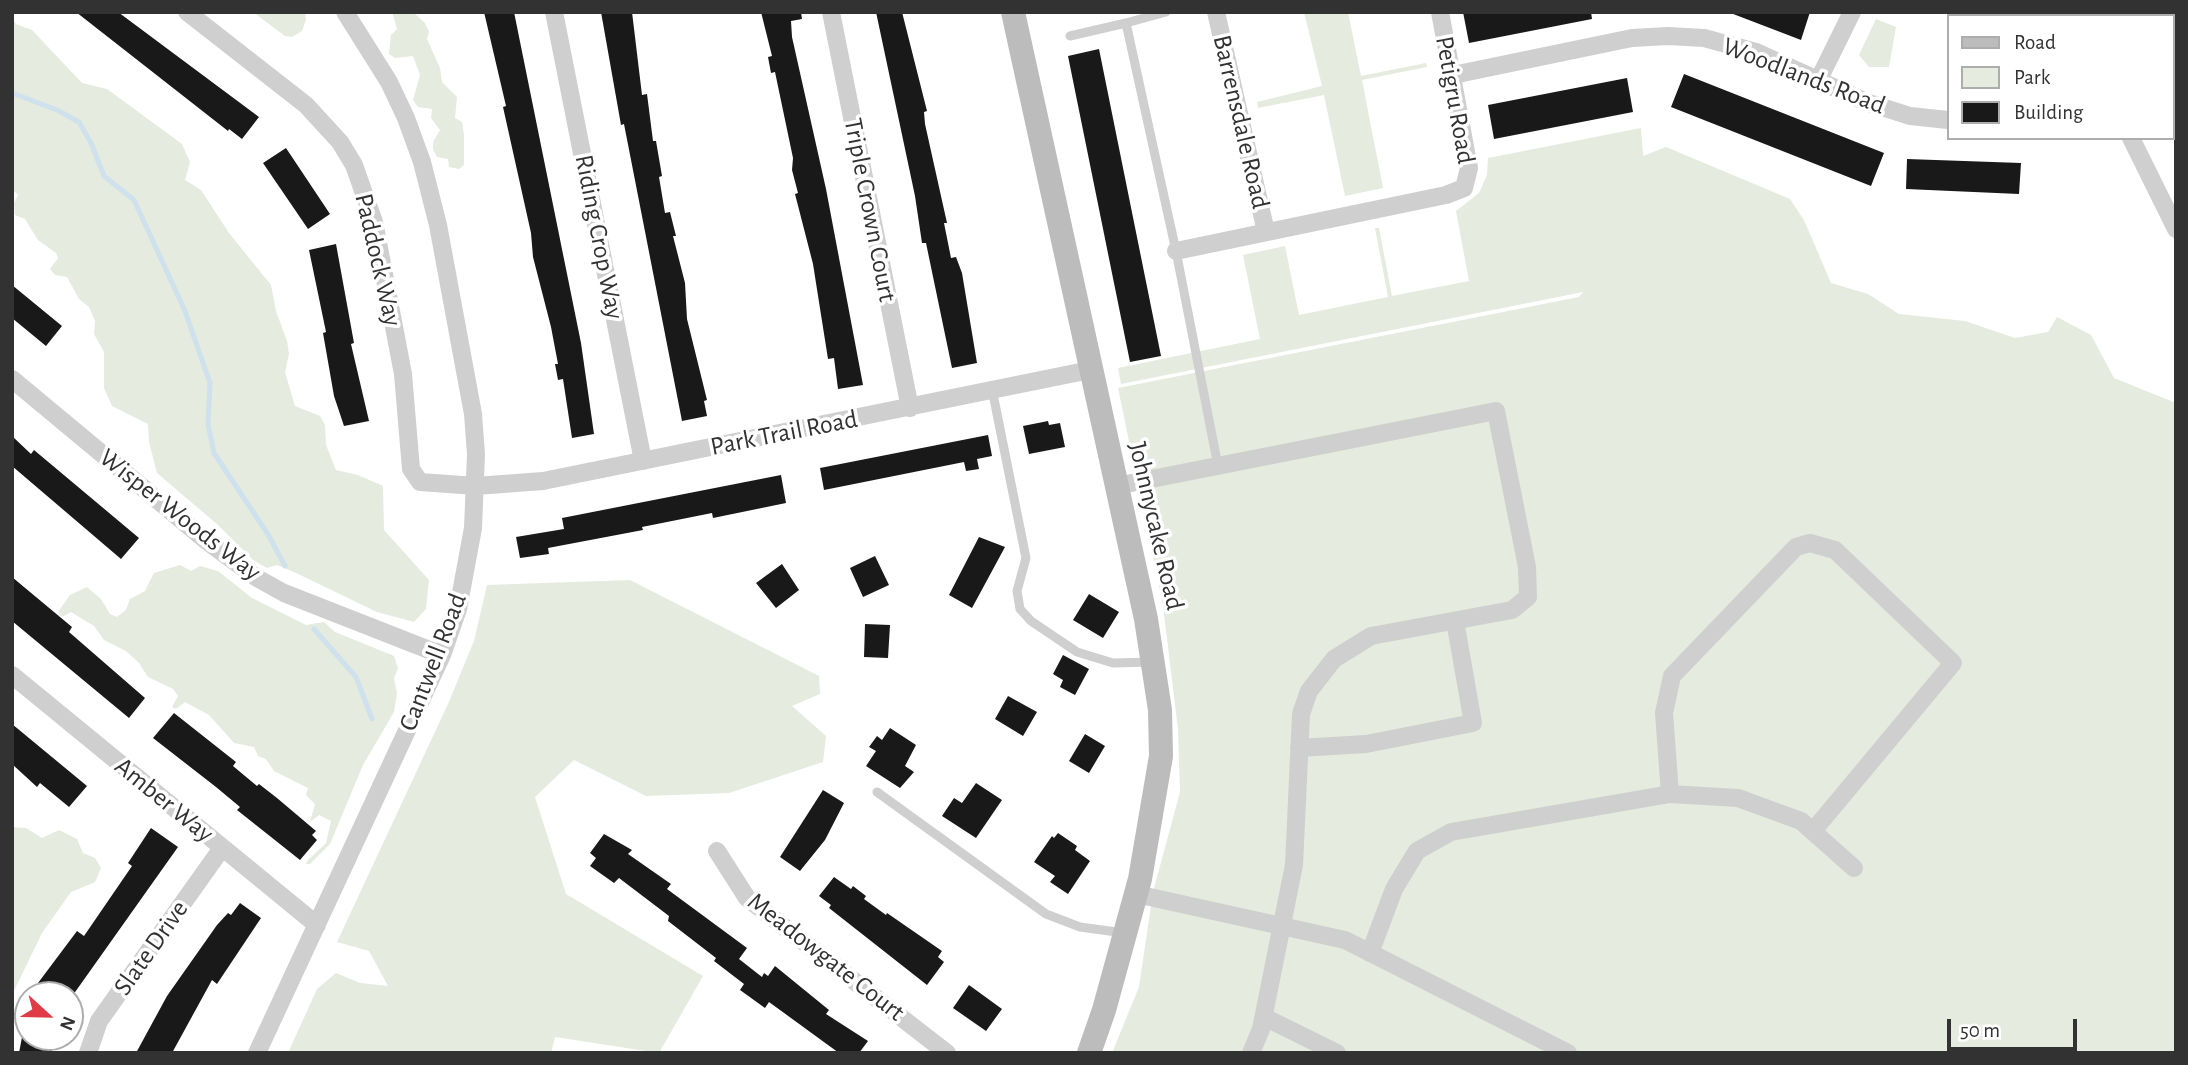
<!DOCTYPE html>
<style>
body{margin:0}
#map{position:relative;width:2188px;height:1065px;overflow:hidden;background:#fff;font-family:"Alegreya Sans",sans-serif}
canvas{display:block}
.frame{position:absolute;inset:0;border:14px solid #323232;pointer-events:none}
.legend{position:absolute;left:1947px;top:14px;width:228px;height:126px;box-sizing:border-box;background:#fff;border:2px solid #adadad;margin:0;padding:9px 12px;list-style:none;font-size:21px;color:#323232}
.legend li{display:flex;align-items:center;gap:14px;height:35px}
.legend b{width:35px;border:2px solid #adadad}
.north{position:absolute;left:14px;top:981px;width:70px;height:70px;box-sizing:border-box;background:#fff;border:2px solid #adadad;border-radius:50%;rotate:112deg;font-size:19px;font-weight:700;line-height:28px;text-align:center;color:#323232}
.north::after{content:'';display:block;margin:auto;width:24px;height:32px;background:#e03c48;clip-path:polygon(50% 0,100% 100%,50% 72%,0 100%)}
.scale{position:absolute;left:1947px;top:1019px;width:130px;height:32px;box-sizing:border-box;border:4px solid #323232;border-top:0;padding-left:9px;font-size:21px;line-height:24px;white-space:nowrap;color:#323232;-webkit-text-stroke:5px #fff;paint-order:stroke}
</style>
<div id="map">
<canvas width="2188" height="1065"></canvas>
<div class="frame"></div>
<ul class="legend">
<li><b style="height:9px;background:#bcbcbc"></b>Road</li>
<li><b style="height:19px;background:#e5ebde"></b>Park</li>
<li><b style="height:19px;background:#191919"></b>Building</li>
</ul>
<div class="north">N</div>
<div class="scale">50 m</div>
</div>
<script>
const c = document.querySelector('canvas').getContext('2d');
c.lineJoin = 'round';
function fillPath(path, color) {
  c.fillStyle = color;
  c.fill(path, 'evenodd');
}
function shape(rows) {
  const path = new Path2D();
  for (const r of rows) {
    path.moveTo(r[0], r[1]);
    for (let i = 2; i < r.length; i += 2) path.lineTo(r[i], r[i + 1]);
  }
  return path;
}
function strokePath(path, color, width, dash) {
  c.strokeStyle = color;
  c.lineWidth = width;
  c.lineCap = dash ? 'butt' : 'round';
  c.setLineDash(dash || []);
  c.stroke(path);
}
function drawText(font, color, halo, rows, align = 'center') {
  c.font = font + ' "Alegreya Sans",sans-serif';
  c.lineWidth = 7;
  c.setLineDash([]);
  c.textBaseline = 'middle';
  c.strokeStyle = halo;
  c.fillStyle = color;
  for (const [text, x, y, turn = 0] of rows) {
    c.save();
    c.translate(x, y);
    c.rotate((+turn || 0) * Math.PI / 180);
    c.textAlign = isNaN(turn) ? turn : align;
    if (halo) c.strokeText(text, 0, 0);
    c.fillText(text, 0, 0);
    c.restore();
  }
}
const green = shape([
 [253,12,305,12,306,20,302,31,292,37,285,36],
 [392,12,413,12,425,23,429,32,427,39,440,68,442,82,457,97,455,118,462,122,464,135,464,165,459,169,449,167,448,159,437,157,433,149,433,142,440,130,431,118,432,109,418,107,413,100,420,75,413,56,395,58,389,54,391,35,397,29],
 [1304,12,1348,12,1361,76,1426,63,1427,67,1362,80,1383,188,1345,196,1324,95,1258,108,1257,102,1322,86],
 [12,18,16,24,32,30,82,83,107,89,182,144,190,162,185,180,201,190,229,233,271,285,276,311,287,341,289,354,285,372,295,406,320,416,325,425,326,445,336,470,358,475,383,486,384,530,429,580,426,609,414,622,377,612,296,573,277,565,267,568,253,560,218,525,157,473,149,442,148,424,112,406,104,388,104,352,94,334,95,321,89,307,79,299,67,277,55,275,50,269,58,258,56,253,38,240,25,219,15,215,14,203,18,195,12,189],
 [1876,19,1896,27,1889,67,1869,67,1859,55],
 [1641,128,1643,156,1666,147,1790,199,1804,220,1831,283,1868,294,1899,314,1965,321,2015,338,2048,332,2057,317,2091,335,2114,378,2176,403,2176,1053,1112,1053,1139,987,1153,892,1180,792,1178,729,1163,606,1118,388,1579,297,1583,292,1121,384,1118,368,1260,339,1243,255,1285,246,1299,315,1388,297,1375,228,1379,228,1392,296,1469,281,1456,211,1479,193,1487,175,1488,158],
 [180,565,191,571,200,566,218,571,252,598,306,625,324,622,335,632,394,656,398,668,394,678,397,693,394,712,363,765,330,844,310,864,306,864,308,860,326,843,331,821,319,815,310,822,315,804,306,795,308,788,274,771,266,759,258,756,254,747,234,743,209,715,185,702,176,709,172,707,178,696,173,689,148,677,139,663,126,651,104,640,94,626,71,612,62,617,58,612,70,595,87,587,101,599,110,614,117,617,126,610,130,599,145,591,154,573],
 [630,580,819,676,820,694,792,706,826,736,823,762,729,793,646,796,574,760,535,797,566,894,703,976,659,1053,555,1037,551,1053,288,1053,317,989,336,973,360,983,388,986,369,951,337,942,448,704,474,641,487,585],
 [12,827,26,828,42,838,59,830,77,839,83,853,95,858,101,868,95,882,71,892,42,933,12,995]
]);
const stream = shape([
 [12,93,57,110,79,122,91,143,104,176,134,200,185,311,210,383,208,424,214,453,269,536,285,566],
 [314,629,356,677,372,719]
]);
const building = shape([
 [76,12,118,12,259,117,242,139,229,129,228,131],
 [484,12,514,12,581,343,594,434,572,438,563,379,558,380,555,364,558,364,551,327,533,257,531,233,503,107,506,106],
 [601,12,632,12,642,95,647,94,653,141,656,141,662,176,659,177,665,213,670,212,676,236,673,236,685,283,687,319,707,400,704,401,707,416,682,421,624,124,621,125],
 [761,12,801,12,802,19,791,21,792,37,826,189,863,385,838,389,834,358,828,359,813,264,795,194,798,193,792,170,793,158,775,72,771,73,768,57,772,56],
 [876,12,902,12,927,111,924,112,925,124,947,223,944,223,951,258,956,257,962,273,977,363,952,368,926,243,922,243,915,196],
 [1463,12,1591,12,1592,19,1469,43],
 [1728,12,1810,12,1801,40],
 [1099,49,1161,356,1130,362,1068,56],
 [1684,74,1884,153,1871,186,1671,107],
 [1627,78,1633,112,1494,139,1488,105],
 [286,148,330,214,308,229,263,163],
 [1907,159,2021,163,2019,194,1906,189],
 [336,244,354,343,351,344,369,421,344,426,334,396,323,333,326,332,309,250],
 [12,285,62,326,46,346,12,318],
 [1048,421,1049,425,1060,423,1065,447,1029,454,1023,426],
 [988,435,992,456,977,459,979,469,966,471,964,462,824,490,820,468],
 [12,436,31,454,34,450,139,538,121,559,12,466],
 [781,475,786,503,713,518,712,513,642,527,643,530,548,548,549,554,520,558,516,537,564,529,562,518],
 [979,537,1005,547,972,608,949,595],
 [875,556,889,585,863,597,850,568],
 [782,564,799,590,776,608,756,583],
 [12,577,72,627,69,632,145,698,129,718,12,621],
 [1089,594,1119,612,1103,638,1073,620],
 [865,624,890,625,888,658,864,657],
 [1063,655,1089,669,1075,695,1060,687,1063,680,1053,674],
 [1008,696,1037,712,1023,736,995,719],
 [174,713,236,762,233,766,257,786,259,784,277,798,316,831,312,835,317,840,300,860,237,810,240,807,216,787,153,738],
 [12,724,87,786,69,807,40,783,37,787,12,764],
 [890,728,916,745,905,766,914,772,900,788,866,766,876,751,869,747,877,736,882,740],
 [1085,734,1105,746,1089,773,1069,761],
 [976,783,1002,800,976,838,942,816,954,798,962,803],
 [823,790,844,803,825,840,800,871,780,857],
 [151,828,178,847,73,995,55,995,38,983,77,931,84,936,132,866,128,863],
 [1058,833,1077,846,1075,850,1090,861,1068,894,1050,882,1055,876,1034,862,1052,836,1054,838],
 [604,834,632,850,628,854,671,884,667,889,747,948,739,959,762,977,764,973,768,976,775,966,829,1010,826,1014,868,1041,859,1053,839,1053,769,1002,765,1008,740,990,744,984,714,961,716,958,668,921,669,916,619,878,614,883,590,866,596,858,590,853],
 [834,877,851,889,853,886,866,896,864,899,886,915,887,913,942,951,938,957,944,962,927,985,829,908,831,905,819,896],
 [240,903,261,918,217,984,212,980,172,1053,136,1053,167,996,217,925,228,913,231,915],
 [969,985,1002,1009,986,1031,953,1008],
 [22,1037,54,1037,51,1053,19,1053]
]);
const lane = shape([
 [1166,12,1126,23,1176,251,1218,466],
 [1070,36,1126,23],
 [992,389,1026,558,1017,591,1020,609,1031,621,1077,652,1113,663,1152,662],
 [877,792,1046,914,1080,927,1124,933]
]);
const street = shape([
 [187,12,306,105,340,142,354,165,374,222,403,374,411,469,420,482,476,486,543,481,1090,370],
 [554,12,643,461],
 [831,12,910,408],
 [1216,12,1266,232],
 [2172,67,2176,65],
 [1453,75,1632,38,1668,36,1704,38,1756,52,1866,102,1910,116,1948,120],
 [1819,79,1852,12],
 [2131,138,2176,229],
 [1176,251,1446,195,1464,188,1469,168,1440,12],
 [12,379,208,542,257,578,284,593,442,655],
 [1116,486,1496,411,1527,567,1528,597,1512,610,1371,636,1334,659,1309,691,1301,714,1294,865,1261,1029,1251,1053],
 [12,675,317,925],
 [1299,748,1366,744,1473,723,1455,621],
 [1670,794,1664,713,1672,676,1796,547,1810,543,1835,550,1953,663,1813,831],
 [717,851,747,898,947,1053],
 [1136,894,1345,940,1568,1053],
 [1370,953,1394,889,1417,851,1451,832,1670,794,1738,798,1801,821,1854,868],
 [1264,1017,1337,1053],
 [88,1053,99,1021,222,848],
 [257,1053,442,655,458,609,473,528,476,454,473,414,438,225,422,162,406,118,389,82,345,12]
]);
const secondary = shape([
 [1013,12,1146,619,1160,710,1161,756,1140,879,1104,1010,1089,1053]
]);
const streetNames = [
 ["Woodlands Road",1804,76,21],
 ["Petigru Road",1455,100,80],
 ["Barrensdale Road",1241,122,77],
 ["Triple Crown Court",870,210,79],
 ["Riding Crop Way",599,237,79],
 ["Paddock Way",378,260,77],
 ["Park Trail Road",784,433,-11],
 ["Wisper Woods Way",180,515,38],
 ["Johnnycake Road",1156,526,77],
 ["Cantwell Road",433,662,-69],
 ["Amber Way",164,800,39],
 ["Slate Drive",151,948,-55],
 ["Meadowgate Court",826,957,38]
];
fillPath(green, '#e5ebde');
strokePath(stream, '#cee1ec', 5);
fillPath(building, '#191919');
strokePath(lane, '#cfcfcf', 9);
strokePath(street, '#cfcfcf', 18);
strokePath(secondary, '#bcbcbc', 24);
drawText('26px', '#323232', '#fff', streetNames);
</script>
